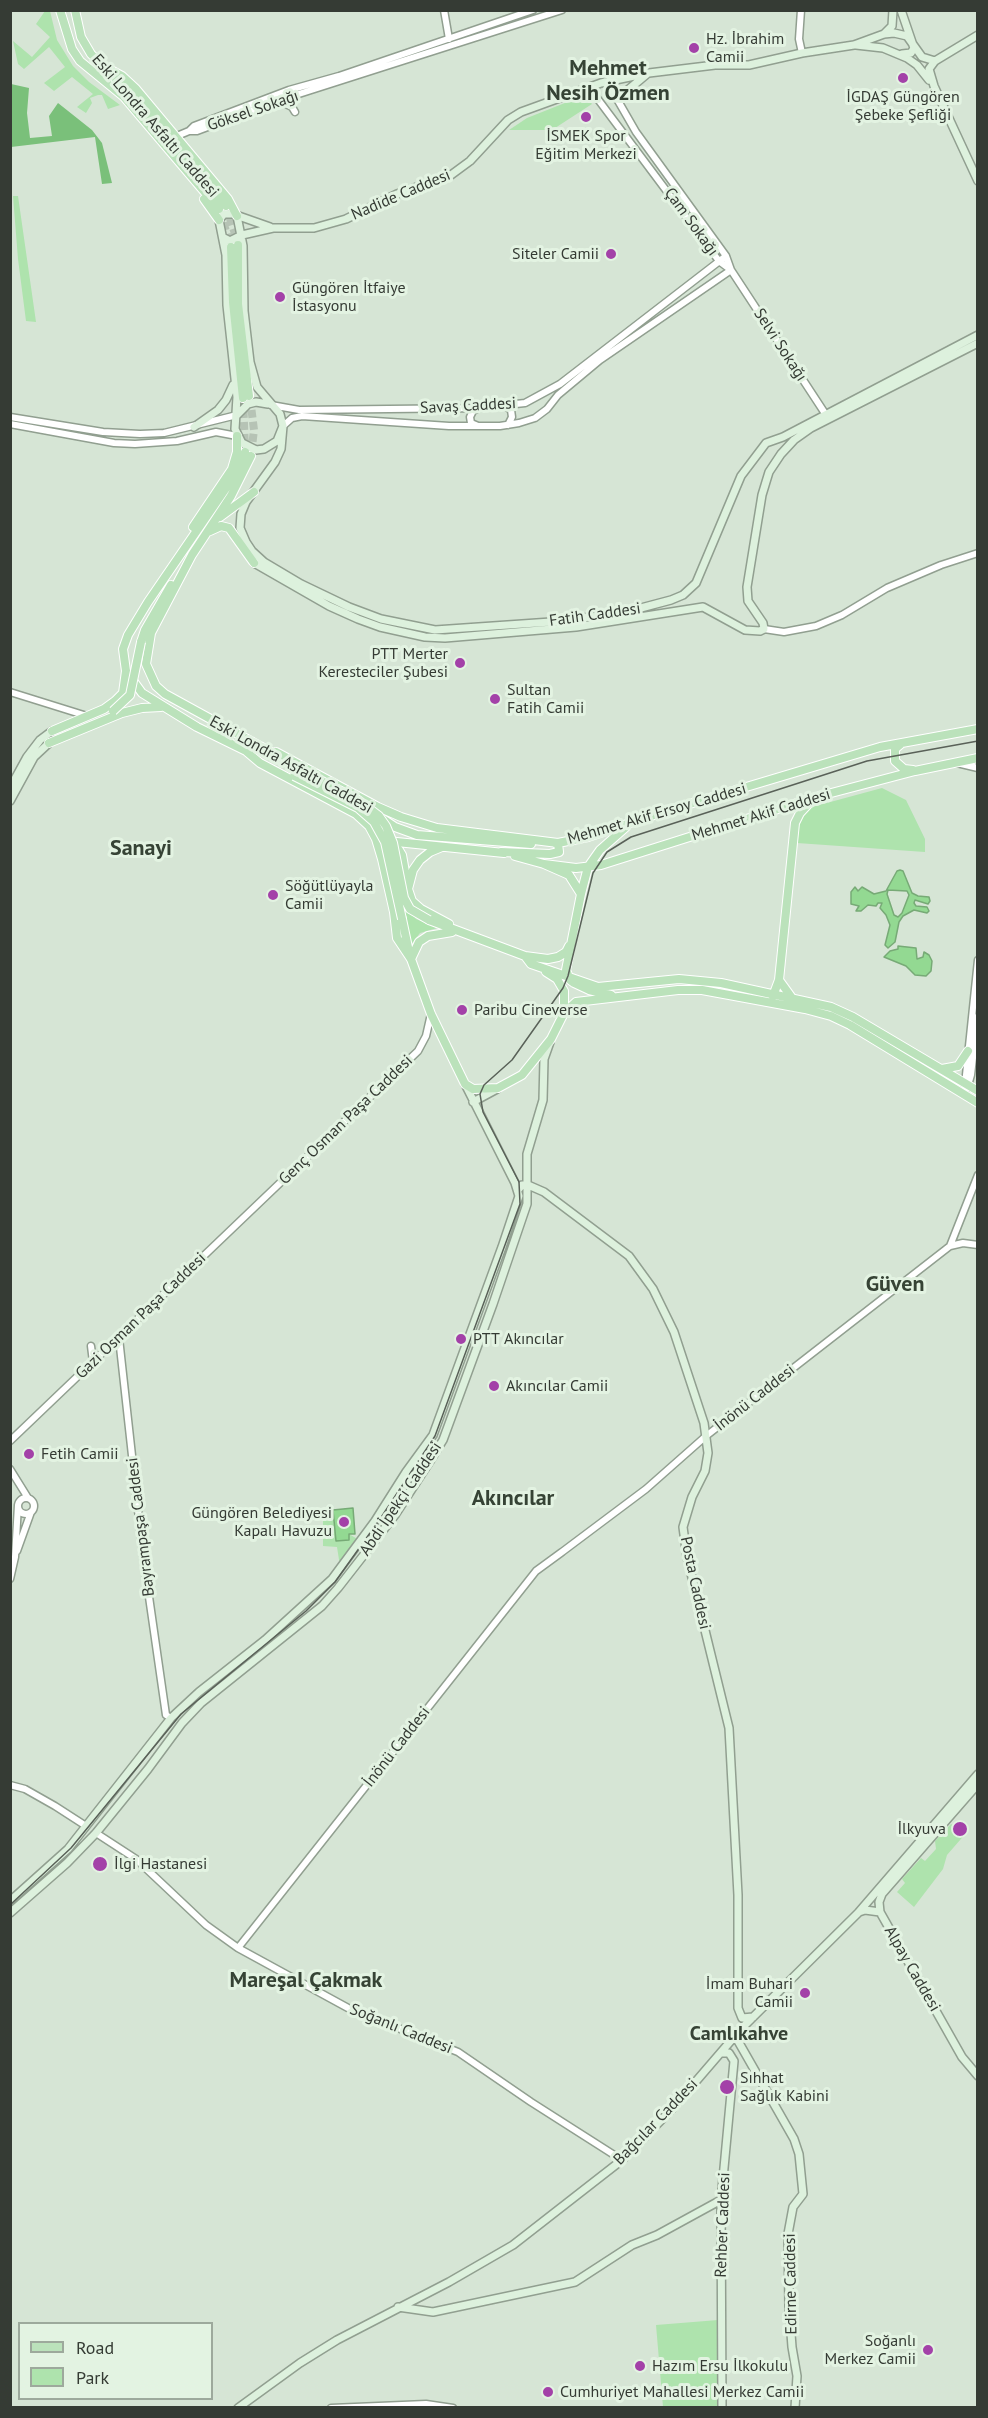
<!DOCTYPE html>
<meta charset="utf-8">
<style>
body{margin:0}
#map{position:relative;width:988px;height:2418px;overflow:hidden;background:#d6e5d5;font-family:"PT Sans",sans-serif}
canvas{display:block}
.frame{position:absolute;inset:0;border:12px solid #353b34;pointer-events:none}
.legend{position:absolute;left:18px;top:2322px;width:195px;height:78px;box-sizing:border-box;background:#e3f3e2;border:2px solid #9da99c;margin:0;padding:8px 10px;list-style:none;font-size:18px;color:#353b34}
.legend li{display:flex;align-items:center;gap:12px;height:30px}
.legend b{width:30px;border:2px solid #9da99c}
</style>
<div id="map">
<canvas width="988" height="2418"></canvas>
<div class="frame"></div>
<ul class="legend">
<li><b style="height:8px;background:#bbe2bb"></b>Road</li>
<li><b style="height:16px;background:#aee3ad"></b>Park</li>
</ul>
</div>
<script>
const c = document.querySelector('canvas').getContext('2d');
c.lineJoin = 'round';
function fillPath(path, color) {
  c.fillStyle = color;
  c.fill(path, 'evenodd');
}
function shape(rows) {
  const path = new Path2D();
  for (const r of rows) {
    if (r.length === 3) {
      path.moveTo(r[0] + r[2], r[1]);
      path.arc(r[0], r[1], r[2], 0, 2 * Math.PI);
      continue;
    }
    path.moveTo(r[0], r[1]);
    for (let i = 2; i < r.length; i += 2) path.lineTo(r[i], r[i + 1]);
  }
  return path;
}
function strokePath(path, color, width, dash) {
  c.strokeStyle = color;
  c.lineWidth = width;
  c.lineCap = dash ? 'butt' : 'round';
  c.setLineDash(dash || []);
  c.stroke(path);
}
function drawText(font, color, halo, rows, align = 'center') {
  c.font = font + ' "PT Sans",sans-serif';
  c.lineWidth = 6;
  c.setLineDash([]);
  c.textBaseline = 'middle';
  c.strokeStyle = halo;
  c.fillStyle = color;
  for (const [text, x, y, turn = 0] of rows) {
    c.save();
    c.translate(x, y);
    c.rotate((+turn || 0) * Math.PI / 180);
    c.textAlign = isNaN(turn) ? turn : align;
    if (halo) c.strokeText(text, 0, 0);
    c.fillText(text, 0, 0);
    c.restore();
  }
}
const green = shape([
 [45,11,50,11,57,40,73,66,89,82,120,105,108,109,102,95,98,95,90,98,92,103,86,113,77,107,93,94,72,77,54,91,44,83,65,67,49,47,24,69,18,64,13,41,32,57,50,37,36,24],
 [585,95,592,104,552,130,509,130,527,118],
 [13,196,18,196,36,322,26,321,18,259],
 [882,788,906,800,925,839,925,852,797,843,799,822,805,812,812,807],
 [400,900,416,919,437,928,420,933,410,946],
 [333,1510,336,1541,349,1534,359,1540,340,1566,337,1547,323,1546,323,1512],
 [951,1824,967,1832,947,1855,943,1869,914,1907,897,1892,905,1883,902,1879,921,1858,925,1861,936,1849,935,1841],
 [718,2320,720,2407,663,2407,656,2325]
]);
const forest = shape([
 [11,84,29,88,27,113,30,138,52,136,49,116,58,103,92,130,102,143,112,183,102,184,95,137,11,147]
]);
const water = shape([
 [900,870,903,871,912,893,918,896,929,897,930,901,928,904,915,900,914,903,916,906,927,907,929,911,927,913,914,910,903,916,899,922,895,942,888,948,885,945,890,925,886,915,880,908,882,903,878,903,876,906,868,905,861,911,856,911,859,906,851,904,851,892,855,887,858,891,862,887,874,894,886,891,897,871,900,870],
 [888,890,907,891,909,895,902,913,898,917,894,915,887,894,888,890],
 [898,946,916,948,917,959,923,957,924,952,929,955,932,961,931,971,926,976,915,975,906,966,884,957,890,951,898,949,898,946],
 [353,1508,355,1534,349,1534,349,1540,336,1541,333,1510,353,1508]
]);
const primaryTunnel = shape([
 [226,206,238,243],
 [220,211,230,245],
 [243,398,245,450],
 [250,398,254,430,251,454]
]);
const tertiary = shape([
 [444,10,449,39],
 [801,10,799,39,802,53],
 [594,94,719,261,731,270],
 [617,99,636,132,726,256,731,270,828,418],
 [280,101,292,107,295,112],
 [189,131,197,131,280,100,562,10],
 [177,136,189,131,194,126,289,90,339,76,533,10],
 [271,405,299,410,479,408,525,403,560,384,726,256],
 [504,405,511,410,512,417,508,425],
 [477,409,473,411,470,417,471,423,478,426],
 [10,417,103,432,140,434,164,433,237,415],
 [10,424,114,443,135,444,177,441,216,432,237,436],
 [283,426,292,418,302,416,449,426,500,426,519,423,535,418,547,409,558,395,600,360,731,270],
 [764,629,784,632,816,626,842,615,887,588,941,565,978,553],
 [10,692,87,716],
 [957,763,978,768],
 [967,1089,971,1075,978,1016],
 [964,1094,978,960],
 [950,1246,978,1175],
 [119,1338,143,1555,166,1715,171,1718],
 [91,1346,93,1362],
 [10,1441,418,1051,426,1036,431,1014],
 [10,1469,28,1498],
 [26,1506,8],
 [17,1551,31,1512],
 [562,1552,646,1489,706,1436,950,1246,963,1243,978,1245],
 [10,1579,15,1557,18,1505],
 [10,1785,25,1789,55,1806,86,1826],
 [96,1833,136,1859,206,1925,238,1948,348,2008,458,2052,531,2102,622,2160],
 [238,1948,536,1571,562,1552],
 [331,2408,426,2404,453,2408]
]);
const secondary = shape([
 [901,10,914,48,911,53,902,54],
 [884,34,892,26,893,10],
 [978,35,935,61,929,69,934,86,978,181],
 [856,45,883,48,907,58,917,65,929,80],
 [605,82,613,90,617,99,647,74],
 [579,93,594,94,595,86],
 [237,216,243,246,244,311,250,362,257,387,280,414,283,426,277,441,264,449,256,450,242,443,235,429,237,397,227,305,226,255,219,220,224,214,233,214,270,227],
 [224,238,230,241,242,235,273,228,314,228,346,219,397,194,451,175,470,161,508,120,521,112,601,83,649,73,715,65,749,65,802,53,854,45,884,34,894,33,907,36,922,57,935,61],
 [237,415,248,404,256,402,268,404],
 [283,426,281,449,275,462,246,502,241,514,240,528,246,542,252,551,264,562,301,584,349,607,381,619,435,630,551,622,622,613,671,600,683,595,696,583,741,476,766,443,783,437,978,335],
 [194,427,218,410,226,400,233,385],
 [254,563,329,606,358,619,380,627,425,637,445,638,576,627,703,607,745,630,760,631,764,629,763,623,748,601,747,587,762,495,769,472,781,454,794,440,811,428,978,343],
 [10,788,27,757,40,740,52,731],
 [10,801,34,757,49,743],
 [473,1102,497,1089],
 [518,1190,522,1185,528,1185,544,1192,629,1256,653,1289,674,1332,704,1423,708,1453,705,1471,692,1497,683,1527,687,1557,729,1728,738,1895,738,2008,742,2018,753,2017],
 [978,1784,882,1894,879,1902,880,1912,962,2057,978,2076],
 [10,1901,68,1849,171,1718,199,1692,265,1640,332,1579,375,1521,406,1472,433,1435,502,1247,519,1196,515,1183,465,1084],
 [859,1912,865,1910,880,1912],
 [10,1913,67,1863,96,1833,148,1769,182,1723,201,1703,322,1606,338,1588,395,1515,432,1458,443,1440,493,1304,527,1204,527,1154,543,1100,544,1059,550,1042],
 [737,2035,738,2041,794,2139,799,2154,803,2194,793,2207,788,2234,789,2306,792,2347,797,2376,795,2408],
 [721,2053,729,2053,734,2061,721,2200,722,2408],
 [398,2307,433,2312,575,2282,632,2245,657,2235,721,2200],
 [238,2408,300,2363,337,2340,449,2282,513,2245,622,2160,673,2108,741,2029,858,1913,978,1774]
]);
const primary = shape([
 [60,10,72,49,80,61,124,97,219,209],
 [75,10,81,37,91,54,128,91,226,206],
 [109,69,122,76,136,89,228,199,237,216],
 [204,199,219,220],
 [238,245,238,304,249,396],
 [231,247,233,302,243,398],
 [245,452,237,472,148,602,128,635,123,649,126,671,142,693,197,727,250,753],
 [251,456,231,496,192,555,151,633,146,664,156,686,165,694,278,756],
 [220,517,254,492],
 [193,527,232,469,237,452,237,436],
 [210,531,221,526,229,528,254,563],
 [141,642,145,630,171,585],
 [52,731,104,709,115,701,123,693,126,671],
 [49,743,122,713,142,708,161,707],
 [901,744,895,749,895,761,904,769,913,770],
 [247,752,260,763,356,814,369,826,376,839,382,859,394,912,397,938,411,959,431,1014,465,1084,473,1089,498,1088,522,1075,551,1039,564,1013,576,1002,678,990,702,990,805,1009,831,1016,850,1025,978,1103],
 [276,752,378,807,401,817,437,828,558,843,588,837,666,811,880,747,978,729],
 [380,817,395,827,417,835,531,844],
 [387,841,504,853],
 [389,846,399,850,402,855,407,883],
 [442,847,430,852,420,860,413,870,408,889,412,901,421,909,449,924],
 [501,852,550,854,559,852,558,843,555,843],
 [515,856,544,864,569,875,581,894],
 [544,864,576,868,601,865,816,797,915,771,978,758],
 [402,919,409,952],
 [429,920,525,956,531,964,598,987,679,979,721,983,831,1007,853,1017,978,1091],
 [525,956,548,959,558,957,566,952,569,946],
 [411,959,419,942,428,936,452,932],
 [546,972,557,979,564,991,564,1012],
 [779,980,792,998],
 [611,995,589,990,574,983,570,980,566,970,581,894,588,867,600,850,626,827],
 [773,996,779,980,795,823,800,813,814,798],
 [942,1069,958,1066,968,1051]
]);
const tram = shape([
 [10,1905,71,1848,181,1714,306,1611,335,1582,380,1519,435,1436,520,1204,519,1182,483,1112,480,1094,484,1085,512,1060,563,988,568,976,593,873,607,852,631,837,836,771,867,761,978,741]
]);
const primaryBridge = shape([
 [113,711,130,695,141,642],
 [297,768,358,800,379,816,386,826,393,843,404,898,410,909,429,920],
 [294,776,358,808,374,822,385,842,402,919]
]);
const markers = [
 [694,48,6,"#a341a8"],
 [903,78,6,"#a341a8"],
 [586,117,6,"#a341a8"],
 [611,254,6,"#a341a8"],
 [280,297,6,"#a341a8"],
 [460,663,6,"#a341a8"],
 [495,699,6,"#a341a8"],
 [273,895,6,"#a341a8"],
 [462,1010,6,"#a341a8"],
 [461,1339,6,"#a341a8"],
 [494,1386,6,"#a341a8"],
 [29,1454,6,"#a341a8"],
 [344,1522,6,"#a341a8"],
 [960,1829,8,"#a341a8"],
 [100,1864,8,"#a341a8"],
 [805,1993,6,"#a341a8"],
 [727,2087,8,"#a341a8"],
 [928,2350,6,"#a341a8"],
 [640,2366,6,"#a341a8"],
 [548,2392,6,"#a341a8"]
];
const poiNames = [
 ["Hz. İbrahim",706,39],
 ["Camii",706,57],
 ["İGDAŞ Güngören",903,97,"center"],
 ["Şebeke Şefliği",903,115,"center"],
 ["İSMEK Spor",586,136,"center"],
 ["Eğitim Merkezi",586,154,"center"],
 ["Siteler Camii",599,254,"right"],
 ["Güngören İtfaiye",292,288],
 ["İstasyonu",292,306],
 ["PTT Merter",448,654,"right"],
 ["Keresteciler Şubesi",448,672,"right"],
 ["Sultan",507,690],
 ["Fatih Camii",507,708],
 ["Söğütlüyayla",285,886],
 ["Camii",285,904],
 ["Paribu Cineverse",474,1010],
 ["PTT Akıncılar",473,1339],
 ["Akıncılar Camii",506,1386],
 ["Fetih Camii",41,1454],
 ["Güngören Belediyesi",332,1513,"right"],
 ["Kapalı Havuzu",332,1531,"right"],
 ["İlkyuva",946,1829,"right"],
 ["İlgi Hastanesi",114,1864],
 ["İmam Buhari",793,1984,"right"],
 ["Camii",793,2002,"right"],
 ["Sıhhat",740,2078],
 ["Sağlık Kabini",740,2096],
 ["Soğanlı",916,2341,"right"],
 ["Merkez Camii",916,2359,"right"],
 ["Hazım Ersu İlkokulu",652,2366],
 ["Cumhuriyet Mahallesi Merkez Camii",560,2392]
];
const streetNames = [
 ["Göksel Sokağı",253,111,-19],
 ["Eski Londra Asfaltı Caddesi",155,126,49],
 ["Nadide Caddesi",401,195,-23],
 ["Çam Sokağı",691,222,54],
 ["Selvi Sokağı",780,345,57],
 ["Savaş Caddesi",468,406,-3],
 ["Fatih Caddesi",595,615,-8],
 ["Eski Londra Asfaltı Caddesi",291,765,29],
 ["Mehmet Akif Ersoy Caddesi",657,814,-16],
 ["Mehmet Akif Caddesi",761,815,-17],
 ["Genç Osman Paşa Caddesi",346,1120,-44],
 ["Gazi Osman Paşa Caddesi",141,1316,-44],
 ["İnönü Caddesi",755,1398,-38],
 ["Abdi İpekçi Caddesi",401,1499,-56],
 ["Bayrampaşa Caddesi",141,1527,-97],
 ["Posta Caddesi",695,1583,78],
 ["İnönü Caddesi",397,1747,-52],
 ["Alpay Caddesi",912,1969,60],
 ["Soğanlı Caddesi",401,2029,22],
 ["Bağcılar Caddesi",656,2122,-46],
 ["Rehber Caddesi",723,2225,-88],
 ["Edirne Caddesi",791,2284,-91]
];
const quarterNames = [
 ["Camlıkahve",739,2034]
];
const districtNames = [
 ["Mehmet",608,69],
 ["Nesih Özmen",608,94],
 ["Sanayi",141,849],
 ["Güven",895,1285],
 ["Akıncılar",513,1499],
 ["Mareşal Çakmak",306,1981]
];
fillPath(green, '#aee3ad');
fillPath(forest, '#7ac07a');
fillPath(water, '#93d992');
strokePath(water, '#77aa76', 1.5);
strokePath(primaryTunnel, '#b6c3b5', 8, [8, 4]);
strokePath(tertiary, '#919f90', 9);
strokePath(secondary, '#919f90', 10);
strokePath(primary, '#fff', 10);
strokePath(tertiary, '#fff', 6);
strokePath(secondary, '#ddf1dd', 7);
strokePath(primary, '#bbe2bb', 8);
strokePath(tram, '#596158', 1.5);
strokePath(primaryBridge, '#fff', 10, []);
strokePath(primaryBridge, '#bbe2bb', 8);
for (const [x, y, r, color] of markers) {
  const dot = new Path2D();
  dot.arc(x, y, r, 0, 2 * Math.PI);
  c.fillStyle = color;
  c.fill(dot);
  strokePath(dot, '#e3f3e2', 2);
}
drawText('16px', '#353b34', '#e3f3e2', poiNames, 'left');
drawText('16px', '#353b34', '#e3f3e2', streetNames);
drawText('bold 20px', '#364335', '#e3f3e2', quarterNames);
drawText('bold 22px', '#364335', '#e3f3e2', districtNames);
</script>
